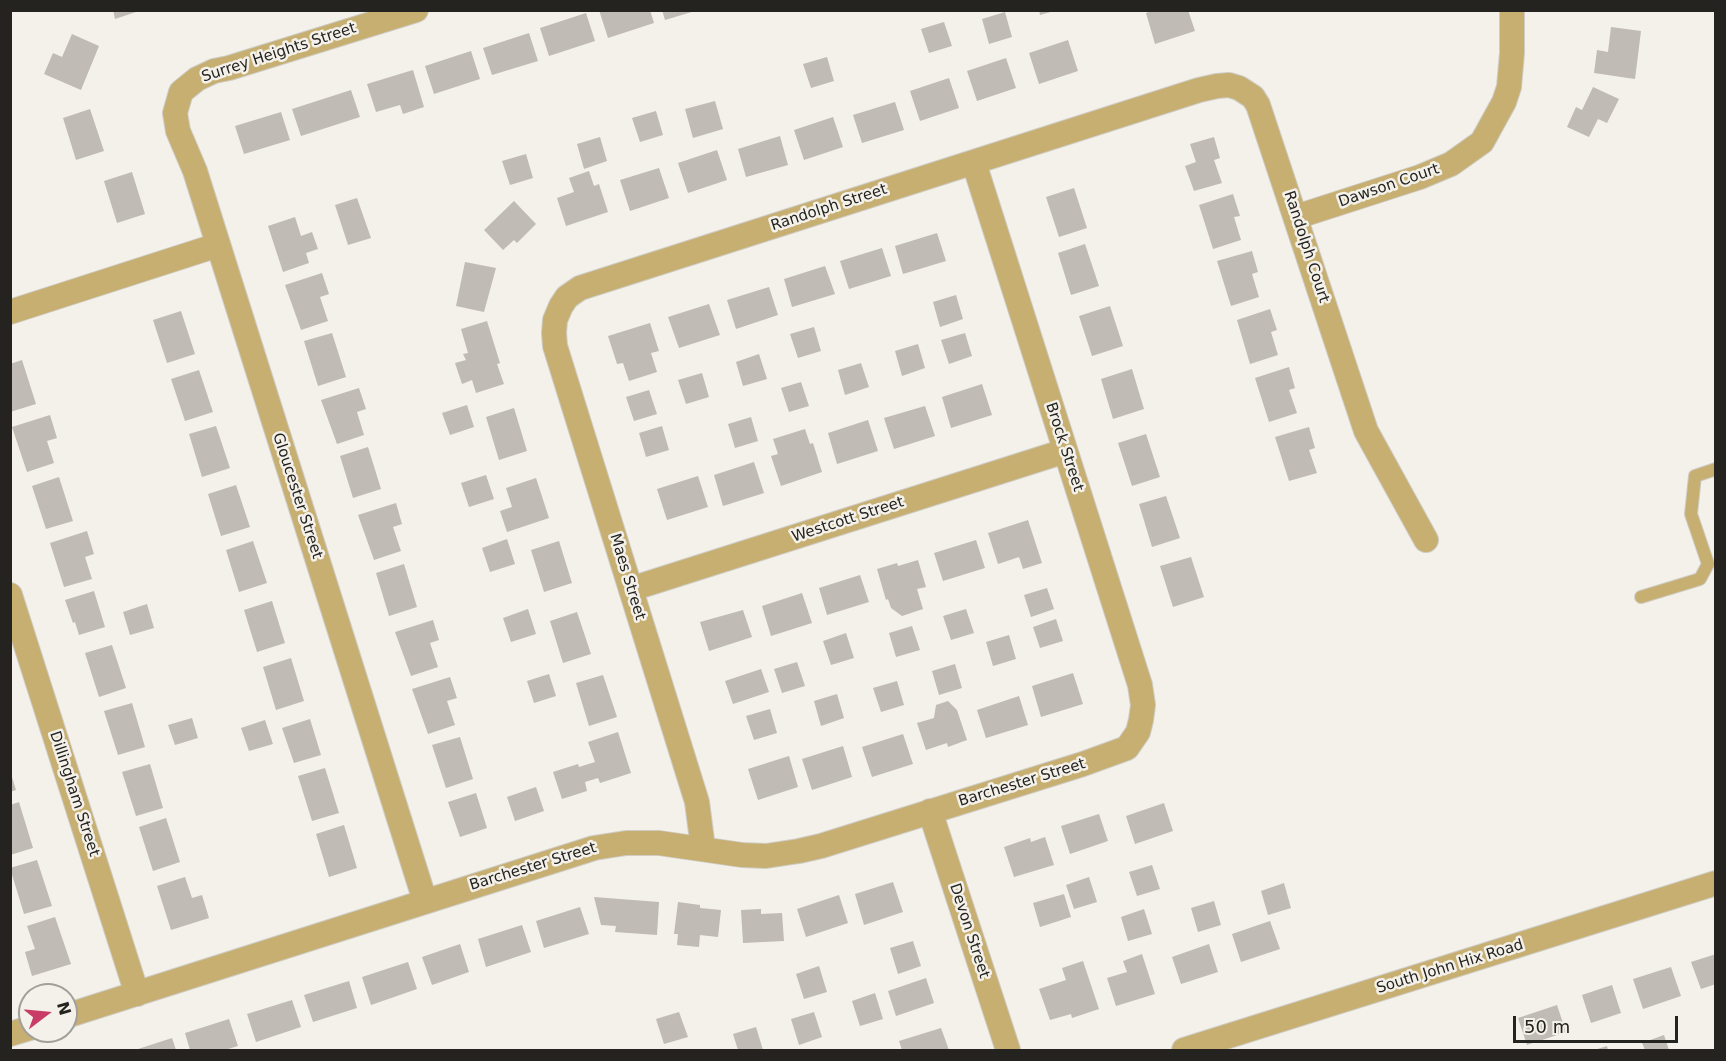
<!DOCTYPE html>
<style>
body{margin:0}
#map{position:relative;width:1726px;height:1061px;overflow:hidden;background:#f3f1e9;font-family:"DejaVu Sans",sans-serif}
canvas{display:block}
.frame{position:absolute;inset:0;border:12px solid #242320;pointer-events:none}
.north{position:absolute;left:18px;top:983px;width:60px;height:60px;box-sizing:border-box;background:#f3f1e9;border:2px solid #a09f99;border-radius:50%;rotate:74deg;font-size:16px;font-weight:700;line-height:24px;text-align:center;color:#242320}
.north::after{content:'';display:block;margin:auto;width:21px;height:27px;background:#ca3c68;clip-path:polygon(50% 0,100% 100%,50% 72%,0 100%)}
.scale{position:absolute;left:1513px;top:1016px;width:165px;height:27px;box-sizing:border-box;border:3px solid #242320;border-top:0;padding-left:8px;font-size:18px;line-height:21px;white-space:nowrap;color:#242320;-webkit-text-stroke:4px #f3f1e9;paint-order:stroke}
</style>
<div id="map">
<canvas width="1726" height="1061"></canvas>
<div class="frame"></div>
<div class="north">N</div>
<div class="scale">50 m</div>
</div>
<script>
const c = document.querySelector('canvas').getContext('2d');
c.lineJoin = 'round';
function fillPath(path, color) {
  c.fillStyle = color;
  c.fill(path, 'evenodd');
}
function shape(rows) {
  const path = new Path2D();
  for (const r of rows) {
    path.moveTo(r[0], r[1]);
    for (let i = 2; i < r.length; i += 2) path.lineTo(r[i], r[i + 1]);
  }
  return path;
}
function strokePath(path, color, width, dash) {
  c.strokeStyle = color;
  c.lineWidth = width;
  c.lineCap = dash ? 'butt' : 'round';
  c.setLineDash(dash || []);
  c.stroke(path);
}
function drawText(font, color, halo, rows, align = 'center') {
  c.font = font + ' "DejaVu Sans",sans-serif';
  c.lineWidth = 5;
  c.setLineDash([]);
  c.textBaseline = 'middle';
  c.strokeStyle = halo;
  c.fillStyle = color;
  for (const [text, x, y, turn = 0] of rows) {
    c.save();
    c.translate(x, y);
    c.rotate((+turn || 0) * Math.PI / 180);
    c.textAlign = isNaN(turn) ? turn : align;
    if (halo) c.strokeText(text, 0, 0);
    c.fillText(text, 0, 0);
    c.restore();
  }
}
const building = shape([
 [113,10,139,10,139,11,115,19],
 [599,10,650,10,654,23,608,38],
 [662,10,695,10,695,11,665,20],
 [1039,10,1053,10,1054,11,1040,15],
 [1154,10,1188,10,1195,31,1155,44,1146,13],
 [1005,12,1012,37,989,44,982,19],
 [586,13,595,41,549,56,540,28],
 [944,22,952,46,929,53,921,29],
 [1611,27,1641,31,1635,79,1594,73,1597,50,1608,52],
 [529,33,538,61,492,75,483,48],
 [72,34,99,46,81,90,44,74,53,53,62,57],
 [1068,40,1078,71,1039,84,1029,53],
 [471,51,480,79,434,94,425,66],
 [827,57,834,81,811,88,803,64],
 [1006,58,1016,88,977,101,967,71],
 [413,70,424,107,403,114,400,105,376,112,367,84],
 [949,78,959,108,920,121,910,91],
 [1593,87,1619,99,1607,123,1598,119,1589,137,1567,127,1576,107,1582,110],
 [351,90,360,117,301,136,292,109],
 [715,101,723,129,693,138,685,109],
 [895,102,904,130,862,143,853,115],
 [90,109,104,151,76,160,63,118],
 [656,111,663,135,640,142,632,118],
 [281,112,290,140,244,154,235,126],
 [833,117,843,147,804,160,794,130],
 [780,136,788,165,746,177,738,149],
 [600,137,607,161,584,169,577,144],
 [1214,137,1220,158,1214,160,1222,183,1194,191,1185,166,1196,162,1190,144],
 [717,150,727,180,688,193,678,163],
 [526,154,533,178,510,185,502,161],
 [659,168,669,198,630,211,620,180],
 [589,171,594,186,599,184,608,212,566,226,557,198,574,192,569,178],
 [132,172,145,214,117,223,104,181],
 [1074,188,1087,228,1059,237,1046,197],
 [1233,194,1240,216,1234,217,1241,240,1213,249,1199,205],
 [357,198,371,238,348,245,335,205],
 [514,201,536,224,517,243,514,240,503,250,484,230],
 [295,217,301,236,312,232,318,249,306,253,309,263,283,272,268,226],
 [937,233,946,261,903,274,895,246],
 [1085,244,1099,286,1071,295,1058,253],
 [882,248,891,276,849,289,840,261],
 [1252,251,1258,272,1252,274,1259,297,1231,306,1217,261],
 [465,262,496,268,484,312,456,306],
 [825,266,835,294,792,307,784,279],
 [322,273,329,294,320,297,328,321,301,330,285,285],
 [769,287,778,315,736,329,727,300],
 [956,295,963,319,940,327,933,302],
 [709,304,720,335,679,348,668,317],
 [1110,306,1123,346,1092,356,1079,316],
 [1270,309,1277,330,1271,332,1278,355,1250,364,1237,320],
 [181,311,195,354,167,363,153,320],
 [487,321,500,363,497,364,504,384,476,393,472,380,462,384,455,363,466,360,463,354,468,353,461,329],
 [650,323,659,351,651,353,657,372,629,381,623,363,617,364,608,336],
 [814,327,821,351,798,358,790,334],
 [332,333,346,377,318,386,304,341],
 [965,333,972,356,949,364,941,340],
 [918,344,925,368,902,376,895,351],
 [759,354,767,379,743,386,736,362],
 [22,360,36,404,10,412,10,364],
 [861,363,869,387,845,395,838,370],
 [1289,367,1295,388,1289,390,1297,413,1269,422,1255,378],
 [1132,369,1144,409,1113,419,1101,379],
 [199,370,213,412,185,421,171,379],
 [702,373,709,397,686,404,678,380],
 [801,382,809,406,789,412,781,388],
 [982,384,992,415,951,428,942,397],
 [359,388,366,409,357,412,364,435,337,444,321,400],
 [649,390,657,414,634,421,626,397],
 [467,405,474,427,450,435,442,413],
 [925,406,935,436,894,449,884,418],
 [514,408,527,451,499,460,486,417],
 [50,415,57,438,47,441,54,463,27,472,12,427],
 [751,417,758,441,735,448,728,424],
 [868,420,878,451,837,464,828,433],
 [216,426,230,468,202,477,189,434],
 [662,426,669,450,646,457,639,433],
 [1309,427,1315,448,1309,450,1317,473,1289,481,1275,437],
 [805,429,810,444,813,443,822,472,781,486,771,456,778,454,773,439],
 [1146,434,1160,477,1132,486,1118,443],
 [368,447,381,489,353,498,340,456],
 [754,462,764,493,723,506,714,475],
 [486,475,494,499,469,507,461,483],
 [698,476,708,507,667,520,657,489],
 [59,477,73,521,46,529,32,486],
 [536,478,549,518,507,532,500,511,512,507,506,488],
 [236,485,250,527,221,536,208,494],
 [1166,496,1180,538,1152,547,1139,504],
 [396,503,402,524,393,527,401,551,374,560,358,515],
 [1028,520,1042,563,1023,569,1019,557,998,564,988,533],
 [87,531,94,554,85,557,92,579,64,587,50,543],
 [507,539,515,564,490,572,482,548],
 [976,540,985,568,943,581,934,553],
 [253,541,267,583,239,592,226,550],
 [559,541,572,583,544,592,531,550],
 [1191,557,1204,597,1173,607,1160,566],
 [918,560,926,587,917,589,923,609,902,616,891,608,888,599,886,600,877,569,897,563,898,566],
 [404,564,417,607,389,616,376,573],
 [860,575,869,602,827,615,819,588],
 [1047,588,1054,609,1031,617,1024,595],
 [94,591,105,627,79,635,75,622,73,623,65,600],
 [802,593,812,623,771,636,762,606],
 [272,601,285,643,257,652,244,610],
 [147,604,154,628,130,635,123,612],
 [528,609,536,634,511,642,503,618],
 [966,609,974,633,951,640,943,616],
 [743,610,752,637,709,651,700,622],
 [577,612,591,654,563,663,550,621],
 [1056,619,1063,641,1040,648,1033,627],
 [433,620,439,640,430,643,438,667,411,676,395,632],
 [912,626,920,650,896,657,889,633],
 [846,633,854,658,831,665,823,641],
 [1009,635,1016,659,993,666,986,642],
 [112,645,126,688,99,697,85,653],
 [291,658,304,701,276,710,263,667],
 [797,662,805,686,782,693,774,669],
 [955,664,962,688,939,695,932,671],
 [761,669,769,692,733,704,725,681],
 [1073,673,1083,704,1041,717,1032,686],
 [549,674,556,696,534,703,527,681],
 [603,675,617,717,589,726,576,683],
 [450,677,457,698,447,701,455,725,428,734,412,689],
 [897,681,904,705,881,712,873,688],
 [837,694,844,718,821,726,814,701],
 [1019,696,1028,725,986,738,977,710],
 [948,701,957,710,967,740,948,747,947,743,926,750,917,723,934,718,936,705],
 [132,703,145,747,118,755,104,711],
 [770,709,777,733,754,740,746,716],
 [192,718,198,738,175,745,168,725],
 [310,719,321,755,294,763,282,728],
 [265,720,273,744,249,751,241,728],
 [618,732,631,773,600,783,598,778,585,782,587,791,562,799,553,772,578,764,579,767,595,762,588,742],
 [903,734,913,764,872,777,862,747],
 [460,737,473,779,446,788,432,745],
 [843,746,852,777,812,790,802,759],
 [789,756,798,787,758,800,748,769],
 [150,764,163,808,136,816,122,772],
 [325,768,339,813,312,821,298,776],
 [11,774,16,790,10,792,10,775],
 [536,787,544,811,515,821,507,797],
 [476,793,487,828,460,837,448,802],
 [19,802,33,848,10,855,10,805],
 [1164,803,1173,831,1135,844,1126,816],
 [1099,814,1108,841,1070,854,1061,826],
 [166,818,180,862,153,871,139,827],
 [344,825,357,868,329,877,316,834],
 [1045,837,1054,865,1014,877,1004,847,1030,838,1031,842],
 [37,860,52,906,24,914,10,868],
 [1152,865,1160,889,1137,896,1129,872],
 [185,877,192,898,202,895,209,918,171,930,157,886],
 [1089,877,1097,902,1074,909,1066,885],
 [893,882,903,912,864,925,855,894],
 [1284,883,1291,908,1268,915,1261,891],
 [1064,894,1071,917,1040,927,1033,903],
 [839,895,848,923,806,937,797,909],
 [594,897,659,902,657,935,615,932,616,926,601,925],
 [1214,901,1221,925,1198,932,1191,908],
 [678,902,700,905,700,908,721,910,718,937,700,935,699,947,677,945,678,934,674,934],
 [580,907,589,934,544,948,536,921],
 [761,909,761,914,782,913,784,941,743,943,741,910],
 [1144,909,1152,934,1128,941,1121,917],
 [55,917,71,964,32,976,25,952,35,949,27,926],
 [1270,921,1280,949,1241,962,1232,934],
 [522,925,531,952,486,967,478,939],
 [913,941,921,966,898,974,890,948],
 [460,944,469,972,432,985,422,957],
 [1209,944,1218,972,1181,984,1172,957],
 [1142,954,1155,994,1116,1006,1107,978,1127,972,1123,961],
 [1716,954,1716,984,1701,989,1691,962],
 [1083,961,1099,1009,1072,1018,1071,1014,1050,1020,1039,989,1066,980,1062,968],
 [408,962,417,989,371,1005,362,977],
 [819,966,827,992,804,999,796,974],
 [1671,967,1681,996,1643,1009,1633,979],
 [926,978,934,1003,896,1016,888,991],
 [349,981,357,1008,313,1022,304,995],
 [1612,985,1621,1013,1591,1023,1582,995],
 [875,993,883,1019,860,1026,852,1001],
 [292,1000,301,1027,256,1042,247,1014],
 [1557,1005,1566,1032,1527,1045,1518,1018],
 [679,1012,688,1037,664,1044,656,1019],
 [814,1012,822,1037,799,1045,791,1019],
 [229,1019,238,1046,225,1050,190,1050,185,1033],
 [756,1027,763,1050,738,1050,733,1034],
 [941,1028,949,1050,902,1050,899,1041],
 [1664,1035,1669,1050,1645,1050,1642,1043],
 [172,1038,176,1050,135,1050],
 [1607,1046,1608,1050,1594,1050]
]);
const service = shape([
 [1641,597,1700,579,1708,564,1691,514,1695,476,1716,469]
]);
const minor = shape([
 [416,10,229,68,214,71,197,79,181,92,175,113,178,131,195,171,425,901],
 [1296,217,1420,177,1451,164,1482,142,1504,102,1509,87,1512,53,1512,10],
 [10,312,218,245],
 [631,589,1065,451],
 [10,595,137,994],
 [930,811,1008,1050],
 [703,848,697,802,555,346,554,333,555,320,561,306,567,297,580,288,1199,90,1217,86,1229,85,1239,88,1253,97,1258,105,1366,431,1426,540],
 [66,1016,594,848,626,843,659,843,742,855,766,856,799,851,821,846,1083,764,1127,748,1138,732,1141,720,1143,705,1140,685,974,163],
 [10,1034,30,1028],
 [1184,1050,1716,883]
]);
const streetNames = [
 ["Surrey Heights Street",279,53,-18],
 ["Dawson Court",1389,186,-19],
 ["Randolph Street",829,208,-18],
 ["Randolph Court",1306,247,72],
 ["Brock Street",1064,447,72],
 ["Gloucester Street",297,496,72],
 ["Westcott Street",848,520,-18],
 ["Maes Street",627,577,73],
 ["Barchester Street",1022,783,-17],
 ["Dillingham Street",74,794,72],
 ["Barchester Street",533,867,-17],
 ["Devon Street",969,931,72],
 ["South John Hix Road",1450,967,-17]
];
fillPath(building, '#c0bbb4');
strokePath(service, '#ceccc5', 14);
strokePath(minor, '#ceccc5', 26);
strokePath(service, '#c7af72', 12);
strokePath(minor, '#c7af72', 24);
drawText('15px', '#242320', '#f3f1e9', streetNames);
</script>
